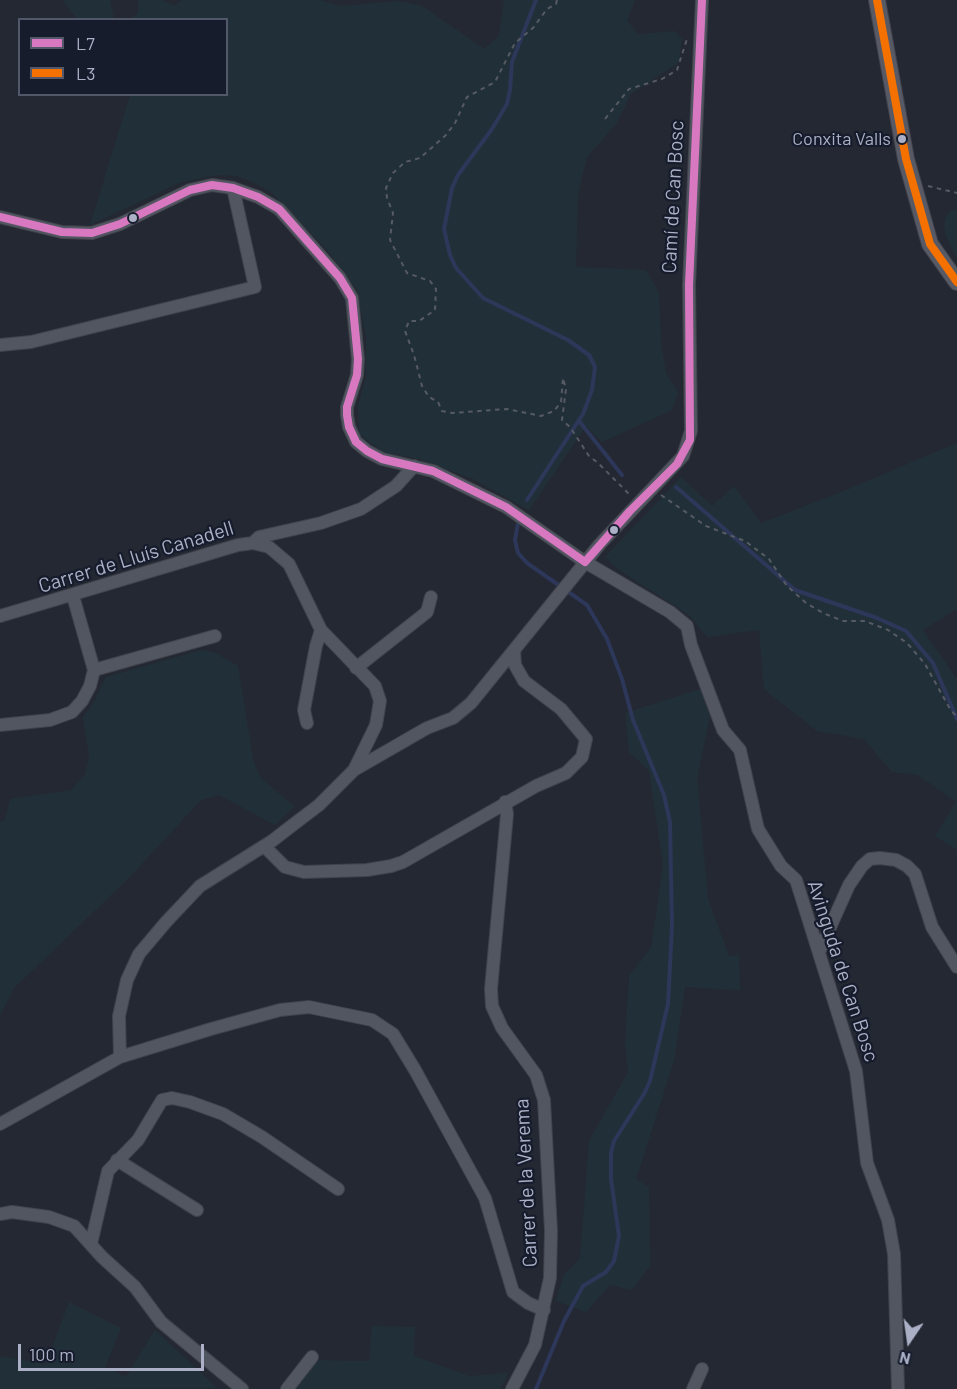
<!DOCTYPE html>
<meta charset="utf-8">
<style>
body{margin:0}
#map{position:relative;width:957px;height:1389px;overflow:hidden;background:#242832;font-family:Barlow,sans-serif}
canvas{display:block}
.legend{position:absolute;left:18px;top:18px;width:210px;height:78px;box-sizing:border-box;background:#171c2d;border:2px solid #52576a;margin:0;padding:8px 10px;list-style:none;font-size:18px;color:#abb0c6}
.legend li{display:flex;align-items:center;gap:12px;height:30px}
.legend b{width:30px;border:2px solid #52576a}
.north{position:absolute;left:879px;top:1311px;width:60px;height:60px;-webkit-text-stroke:4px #171c2d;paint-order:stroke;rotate:193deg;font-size:16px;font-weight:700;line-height:24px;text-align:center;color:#abb0c6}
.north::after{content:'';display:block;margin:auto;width:21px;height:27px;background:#abb0c6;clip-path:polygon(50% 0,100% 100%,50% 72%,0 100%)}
.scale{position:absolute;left:18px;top:1344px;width:186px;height:27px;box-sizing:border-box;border:3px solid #abb0c6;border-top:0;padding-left:8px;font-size:18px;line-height:21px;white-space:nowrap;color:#abb0c6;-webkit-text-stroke:4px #171c2d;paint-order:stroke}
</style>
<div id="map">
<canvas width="957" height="1389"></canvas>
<ul class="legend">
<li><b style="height:8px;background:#d878c0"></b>L7</li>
<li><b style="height:8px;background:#f47100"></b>L3</li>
</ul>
<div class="north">N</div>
<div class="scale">100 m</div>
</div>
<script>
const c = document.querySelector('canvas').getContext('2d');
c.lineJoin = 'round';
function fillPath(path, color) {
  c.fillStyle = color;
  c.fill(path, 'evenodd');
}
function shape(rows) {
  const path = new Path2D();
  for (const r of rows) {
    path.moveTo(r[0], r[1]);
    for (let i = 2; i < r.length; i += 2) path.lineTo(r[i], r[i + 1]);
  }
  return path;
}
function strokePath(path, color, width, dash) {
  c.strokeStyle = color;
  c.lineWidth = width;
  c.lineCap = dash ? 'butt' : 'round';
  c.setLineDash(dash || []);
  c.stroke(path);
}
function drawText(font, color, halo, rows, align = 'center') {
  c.font = font + ' Barlow,sans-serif';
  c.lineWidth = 4.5;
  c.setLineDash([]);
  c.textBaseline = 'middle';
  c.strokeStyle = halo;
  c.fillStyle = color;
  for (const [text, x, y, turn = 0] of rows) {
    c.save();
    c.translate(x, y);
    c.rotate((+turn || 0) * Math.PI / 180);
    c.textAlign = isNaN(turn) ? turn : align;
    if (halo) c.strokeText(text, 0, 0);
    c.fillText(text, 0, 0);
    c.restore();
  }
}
const green = shape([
 [62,0,110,0,114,19,120,19,77,19],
 [138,0,162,0,174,6,182,0,319,0,341,6,400,1,422,6,484,49,499,36,504,0,635,0,627,20,638,34,675,31,682,39,679,62,631,94,616,124,587,157,578,193,576,267,646,270,659,293,661,342,666,373,678,392,672,410,602,442,586,426,529,510,473,479,419,459,384,452,359,434,358,406,366,376,366,336,356,288,327,250,272,193,257,184,237,176,220,175,201,178,181,182,90,225,130,95,226,94,226,20,130,19,138,13],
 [952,210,957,210,957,259,946,235,944,225,946,216],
 [957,443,957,609,923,630,957,679,957,850,935,836,956,802,918,775,892,772,864,739,817,731,764,689,759,630,707,637,689,615,619,570,605,557,681,477,712,506,734,486,761,523,839,493],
 [202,650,216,653,238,666,253,759,260,777,294,806,275,825,219,795,201,800,127,880,14,988,0,1015,0,822,5,820,10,799,71,790,85,775,89,757,83,717,94,702,106,677],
 [697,690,701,690,710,717,697,778,708,899,729,956,739,955,740,990,685,987,674,1061,636,1179,649,1187,650,1266,632,1290,610,1285,586,1312,556,1301,564,1274,580,1259,589,1141,628,1072,625,1044,629,976,651,948,663,865,649,771,629,752,625,713],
 [69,1302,121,1328,105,1367,126,1377,155,1330,217,1388,0,1389,0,1356,46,1364],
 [372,1326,415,1327,414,1356,469,1376,508,1373,500,1389,296,1389,316,1360,369,1361]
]);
const stream = shape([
 [579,421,622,475],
 [676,487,795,590,877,618,906,631,933,663,957,719],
 [527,500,583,414,592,390,595,367,589,355,568,340,483,298,456,268,450,255,444,229,452,188,458,175,492,129,507,104,510,90,512,62,536,0],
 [518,523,515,540,518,553,527,563,587,605,607,639,622,679,633,720,664,795,670,822,672,926,668,1004,650,1081,644,1094,614,1141,611,1153,611,1179,619,1236,614,1261,606,1272,583,1286,564,1321,536,1389]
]);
const path = shape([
 [557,0,556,4,547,9,533,28,515,43,495,82,467,97,455,123,446,135,420,158,405,162,393,173,386,188,387,198,393,213,390,240,407,273,430,281,436,289,435,310,419,321,409,321,405,331,414,355,422,386,429,397,438,402,442,411,452,413,507,409,541,416,554,411,561,402,563,378,566,389,562,420,570,427,589,456,598,463,631,496],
 [605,119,629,89,662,79,677,70,687,39],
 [928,186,957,193],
 [661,495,706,526,745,541,769,559,787,586,806,603,823,613,843,621,865,621,888,630,907,643,925,664,950,709,957,717]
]);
const street = shape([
 [0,217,62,232,92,233,120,224,190,190,212,185,233,188,258,197,279,209,340,278,352,298,358,359,357,375,347,407,347,415,349,427,356,442,367,451,382,459,433,471,506,507,585,562,670,612,687,626,691,645,723,730,740,750,758,829,781,866,796,880,856,1071,867,1163,888,1220,894,1254,898,1389],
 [0,345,31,342,255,287,233,188],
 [253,543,259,537,321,523,361,509,396,486,414,466],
 [0,616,238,545,253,543,269,547,289,564,321,630,375,686,380,701,376,725,354,770],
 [356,668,427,612,431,597],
 [94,670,215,636],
 [307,723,304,710,316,646,321,630],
 [0,725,50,720,72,712,82,701,90,686,94,670,73,596],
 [505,802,507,814,491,989,492,1006,502,1028,536,1075,544,1100,551,1231,550,1278,535,1345,512,1389],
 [264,846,285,867,304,872,367,870,391,866,403,862,536,786,566,773,582,757,586,739,561,709,524,681,515,665,514,650],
 [819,952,849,885,862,866,870,859,880,858,896,860,907,866,915,874,932,927,957,967],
 [120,1057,119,1016,127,980,139,954,166,922,200,886,272,841,294,824,319,805,354,770,427,728,453,718,471,703,600,544,683,456,691,431,689,285,702,0],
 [0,1124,120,1057,211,1029,280,1010,309,1007,372,1020,393,1034,415,1070,485,1198,513,1292,528,1303,544,1310],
 [117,1160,197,1210],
 [0,1214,12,1212,49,1217,74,1226,102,1257,135,1287,161,1322,242,1389],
 [91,1244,108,1171,138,1140,162,1100,172,1098,190,1102,223,1114,262,1137,338,1189],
 [287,1389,312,1357],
 [693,1389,702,1369]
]);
const secondary = shape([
 [877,0,906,159,930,244,957,282]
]);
const bus1 = shape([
 [0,217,62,232,92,233,120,224,190,190,212,185,233,188,258,197,279,209,340,278,352,298,358,359,357,375,347,407,347,415,349,427,356,442,367,451,382,459,433,471,506,507,585,562],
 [585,562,630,511,677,464,690,440,689,285,702,0]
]);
const bus2 = shape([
 [877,0,906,159,930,244,957,282]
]);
const markers = [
 [902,139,5,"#abb0c6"],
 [133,218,5,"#abb0c6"],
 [614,530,5,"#abb0c6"]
];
const busNames = [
 ["Conxita Valls",891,139]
];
const streetNames = [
 ["Camí de Can Bosc",673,197,-87],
 ["Carrer de Lluís Canadell",136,557,-17],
 ["Avinguda de Can Bosc",843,971,72],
 ["Carrer de la Verema",526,1183,-93]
];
fillPath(green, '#213038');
strokePath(stream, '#2d375a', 4);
strokePath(street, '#40434c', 14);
strokePath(secondary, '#40434c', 18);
strokePath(path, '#565a63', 2, [4.5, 4.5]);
strokePath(street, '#525661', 12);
strokePath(secondary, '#575a65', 16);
strokePath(bus1, '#d878c0', 8);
strokePath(bus2, '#f47100', 8);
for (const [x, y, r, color] of markers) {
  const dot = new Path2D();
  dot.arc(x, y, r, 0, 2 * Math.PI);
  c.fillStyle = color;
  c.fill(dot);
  strokePath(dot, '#171c2d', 2);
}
drawText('18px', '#abb0c6', '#171c2d', busNames, 'right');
drawText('20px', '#abb0c6', '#171c2d', streetNames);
</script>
